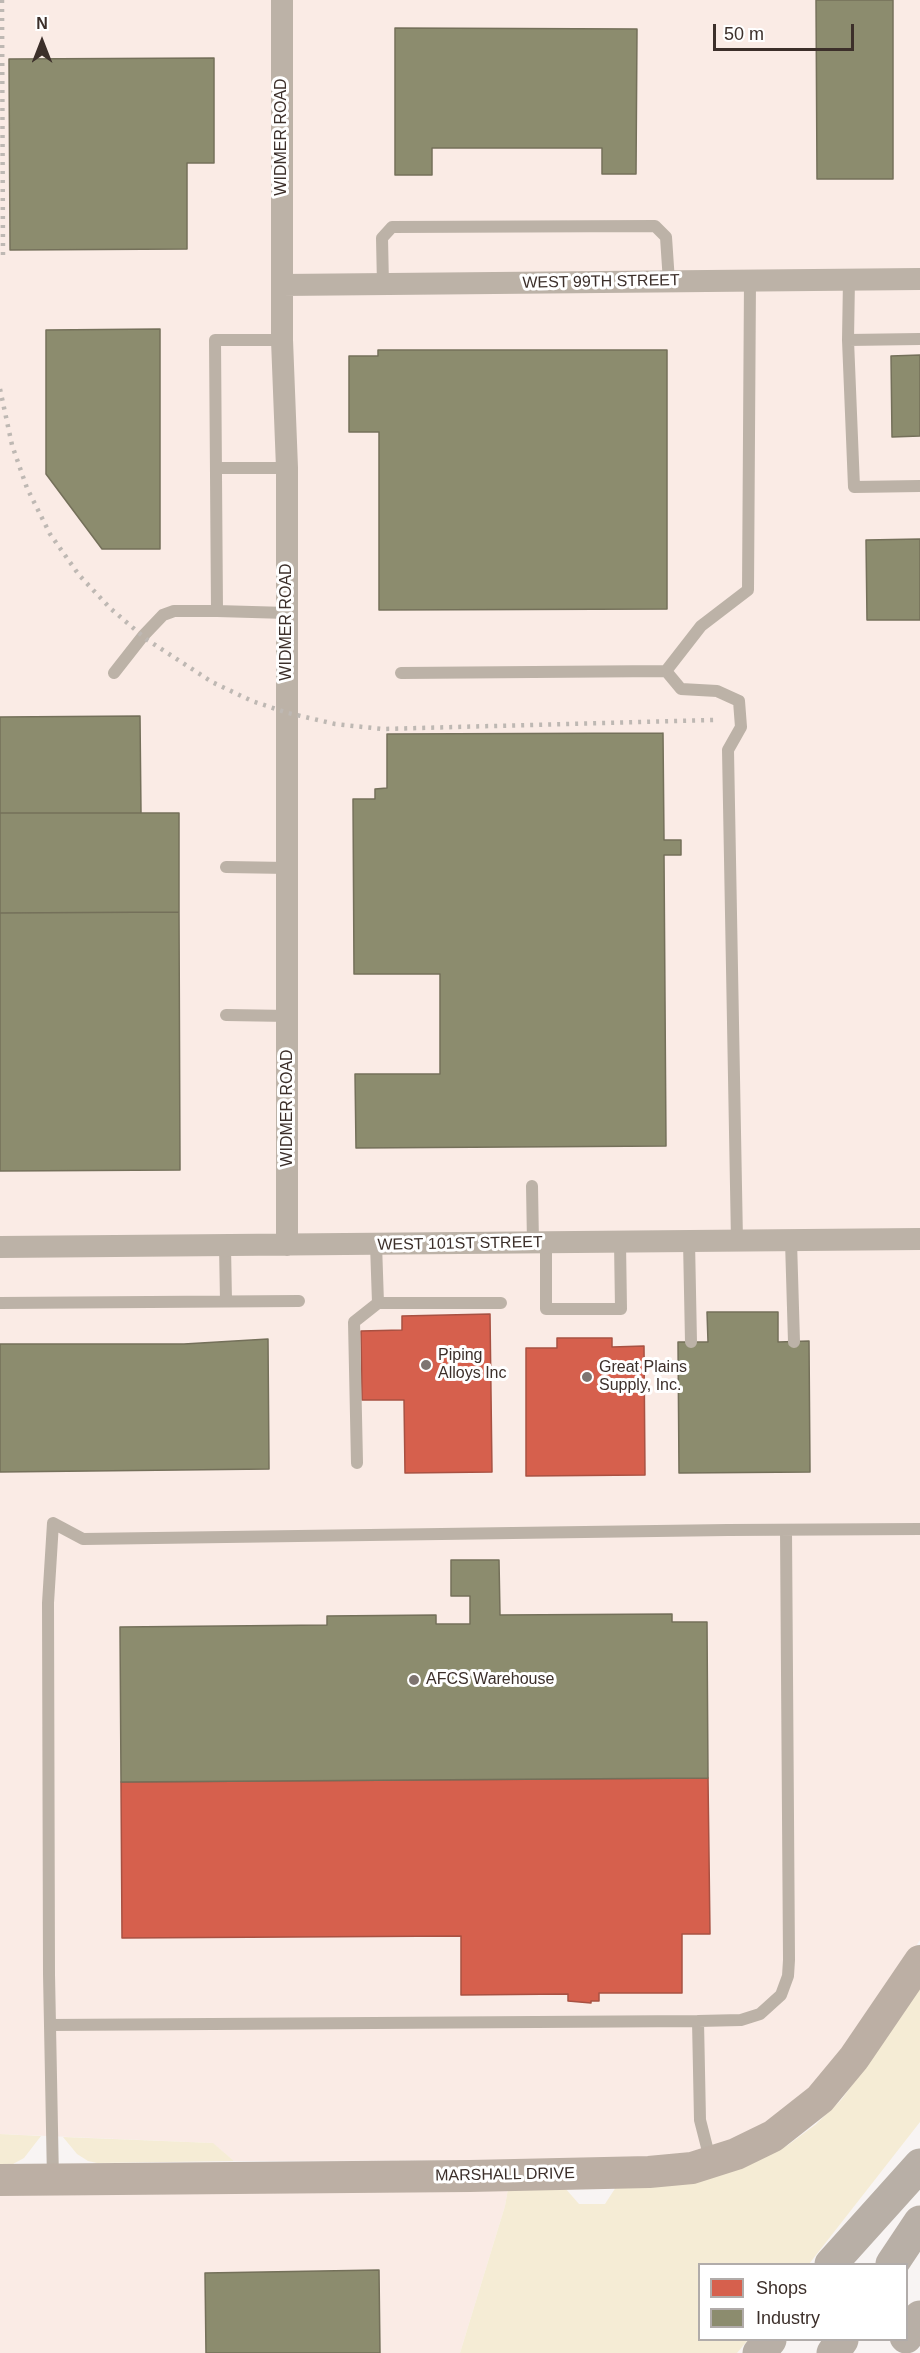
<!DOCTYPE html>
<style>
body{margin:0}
#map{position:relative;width:920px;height:2353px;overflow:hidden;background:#f8f4f3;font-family:Arial,sans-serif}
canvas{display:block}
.legend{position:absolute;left:698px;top:2263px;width:210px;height:78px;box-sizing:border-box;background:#fff;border:2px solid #b1acaa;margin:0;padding:8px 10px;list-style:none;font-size:18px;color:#3c2f2a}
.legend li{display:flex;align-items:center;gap:12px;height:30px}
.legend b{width:30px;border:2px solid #b1acaa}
.north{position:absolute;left:12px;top:12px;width:60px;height:60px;-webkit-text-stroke:4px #fff;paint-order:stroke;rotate:0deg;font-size:16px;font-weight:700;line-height:24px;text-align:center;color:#3c2f2a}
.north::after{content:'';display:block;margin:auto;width:21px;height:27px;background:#3c2f2a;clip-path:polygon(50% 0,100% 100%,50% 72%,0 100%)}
.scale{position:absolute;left:713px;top:24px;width:141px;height:27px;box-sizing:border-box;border:3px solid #3c2f2a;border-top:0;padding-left:8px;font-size:18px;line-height:21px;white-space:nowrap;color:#3c2f2a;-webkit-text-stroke:4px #fff;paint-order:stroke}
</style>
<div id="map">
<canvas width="920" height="2353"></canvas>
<ul class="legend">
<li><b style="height:16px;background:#d6604d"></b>Shops</li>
<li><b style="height:16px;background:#8c8c6e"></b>Industry</li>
</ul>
<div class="north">N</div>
<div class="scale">50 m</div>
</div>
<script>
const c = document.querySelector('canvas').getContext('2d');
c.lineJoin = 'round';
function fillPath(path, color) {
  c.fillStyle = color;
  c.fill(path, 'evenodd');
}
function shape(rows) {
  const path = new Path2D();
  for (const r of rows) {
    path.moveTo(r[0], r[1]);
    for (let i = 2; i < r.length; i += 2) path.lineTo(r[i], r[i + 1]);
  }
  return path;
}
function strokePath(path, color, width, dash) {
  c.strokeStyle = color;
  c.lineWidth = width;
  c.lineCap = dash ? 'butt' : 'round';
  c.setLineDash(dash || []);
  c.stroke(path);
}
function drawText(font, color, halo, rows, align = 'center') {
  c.font = font + ' Arial,sans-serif';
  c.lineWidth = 6;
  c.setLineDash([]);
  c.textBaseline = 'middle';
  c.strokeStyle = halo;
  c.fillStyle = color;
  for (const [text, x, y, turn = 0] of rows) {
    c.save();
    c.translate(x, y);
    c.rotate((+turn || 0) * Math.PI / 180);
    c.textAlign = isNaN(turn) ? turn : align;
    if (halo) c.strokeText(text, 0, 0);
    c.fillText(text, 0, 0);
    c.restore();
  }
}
const built = shape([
 [0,0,920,0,920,1940,839,2061,792,2109,738,2141,686,2154,647,2160,234,2161,212,2143,0,2134],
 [508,2189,505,2206,460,2353,0,2353,0,2191]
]);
const green = shape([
 [920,1985,920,2122,809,2264,700,2264,700,2340,748,2340,737,2353,460,2353,505,2206,508,2189,565,2188,579,2204,605,2204,616,2187,746,2166,788,2145,815,2125,841,2100,863,2070],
 [0,2134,41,2136,24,2158,13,2164,0,2165],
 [63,2137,213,2143,234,2161,97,2163,88,2161,77,2154]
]);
const shops = shape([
 [490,1314,492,1472,405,1473,404,1400,362,1400,361,1331,402,1330,402,1316,490,1314],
 [557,1338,612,1338,612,1347,644,1346,645,1475,526,1476,526,1348,557,1348,557,1338],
 [708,1778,710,1934,682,1934,682,1993,599,1993,599,2001,591,2001,591,2003,568,2001,568,1994,461,1995,461,1936,122,1938,121,1782,708,1778]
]);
const industry = shape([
 [816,0,893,0,893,179,817,179,816,0],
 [395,28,637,29,636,174,602,174,602,148,432,148,432,175,395,175,395,28],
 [214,58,214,163,187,163,187,249,10,250,9,59,214,58],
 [160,329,160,549,102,549,46,474,46,330,160,329],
 [378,350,667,350,667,609,379,610,379,432,349,432,349,356,378,356,378,350],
 [920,355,920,436,892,437,891,356,920,355],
 [920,539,920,620,867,620,866,540,920,539],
 [140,716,141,813,0,813,0,717,140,716],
 [663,733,664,840,681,840,681,855,664,855,666,1146,356,1148,355,1074,440,1074,440,974,354,974,353,799,375,799,375,789,387,788,387,734,663,733],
 [0,813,179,813,179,912,0,913,0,813],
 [179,912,180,1170,0,1171,0,913,179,912],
 [707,1312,778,1312,778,1342,809,1341,810,1472,679,1473,678,1342,708,1342,707,1312],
 [268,1339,269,1469,0,1472,0,1344,184,1344,268,1339],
 [451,1560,499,1560,500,1615,672,1614,672,1622,707,1622,708,1778,121,1782,120,1627,327,1625,327,1616,436,1615,436,1624,470,1624,470,1596,451,1596,451,1560],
 [379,2270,380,2353,206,2353,205,2273,379,2270]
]);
const lane = shape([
 [849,279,848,340,854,487,920,486],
 [383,285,382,238,392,227,655,226,666,237,669,282],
 [282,340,215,340,217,611,287,613],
 [848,340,920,339],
 [216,468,287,468],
 [666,671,701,626,748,590,750,280],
 [114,673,143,636,163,615,174,611,217,611],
 [401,673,666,671,681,689,717,691,739,701,741,727,728,750,737,1241],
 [226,867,288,868],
 [226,1015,289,1016],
 [532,1186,533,1243],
 [689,1241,691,1342],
 [791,1241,794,1342],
 [546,1243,546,1309,621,1309,620,1242],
 [376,1244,378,1303,501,1303],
 [225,1246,226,1301],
 [0,1303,299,1301],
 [357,1463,354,1322,378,1303],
 [698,2021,700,2120,711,2163],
 [50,2025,698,2021,741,2020,760,2014,781,1995,788,1976,789,1960,786,1530],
 [53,2180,49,1974,48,1603,53,1523,83,1539,728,1530,920,1529]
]);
const street = shape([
 [282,0,282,340,287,468,287,1245],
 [282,285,920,279],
 [0,1247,920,1239]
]);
const secondary = shape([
 [0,2180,470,2176,649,2172,692,2168,736,2154,773,2136,820,2099,854,2058,920,1961]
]);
const highway = shape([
 [831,2264,920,2165],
 [892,2264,920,2222],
 [906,2337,920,2317],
 [759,2353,770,2340],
 [833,2353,842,2340]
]);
const rail = shape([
 [2,0,3,257],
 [0,389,12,445,27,488,50,534,79,575,110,608,146,639,212,682,252,701,288,713,335,724,382,729,714,720]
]);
const markers = [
 [426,1365,6,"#7e7470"],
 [587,1377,6,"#7e7470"],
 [414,1680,6,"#7e7470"]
];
const streetNames = [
 ["WIDMER ROAD",282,137,-90],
 ["WEST 99TH STREET",601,282,-1],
 ["WIDMER ROAD",287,622,-90],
 ["WIDMER ROAD",288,1108,-90],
 ["WEST 101ST STREET",460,1244,-1],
 ["MARSHALL DRIVE",505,2175,-1]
];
const poiNames = [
 ["Piping",438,1356],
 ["Alloys Inc",438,1374],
 ["Great Plains",599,1368],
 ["Supply, Inc.",599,1386],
 ["AFCS Warehouse",426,1680]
];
fillPath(built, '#faebe5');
fillPath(green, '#f5ecd5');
fillPath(shops, '#d6604d');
strokePath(shops, '#a85142', 1.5);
fillPath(industry, '#8c8c6e');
strokePath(industry, '#74705a', 1.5);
strokePath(lane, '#bcb2a7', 12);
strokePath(street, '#bcb2a7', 22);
strokePath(secondary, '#bcafa4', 32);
strokePath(highway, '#b8afa6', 33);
strokePath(rail, '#beb8b3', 4.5, [3, 6]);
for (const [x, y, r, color] of markers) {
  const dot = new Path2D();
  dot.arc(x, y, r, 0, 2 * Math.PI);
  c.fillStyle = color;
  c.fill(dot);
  strokePath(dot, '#fff', 2);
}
drawText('16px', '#3c2f2a', '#fff', streetNames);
drawText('16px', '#3c2f2a', '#fff', poiNames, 'left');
</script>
